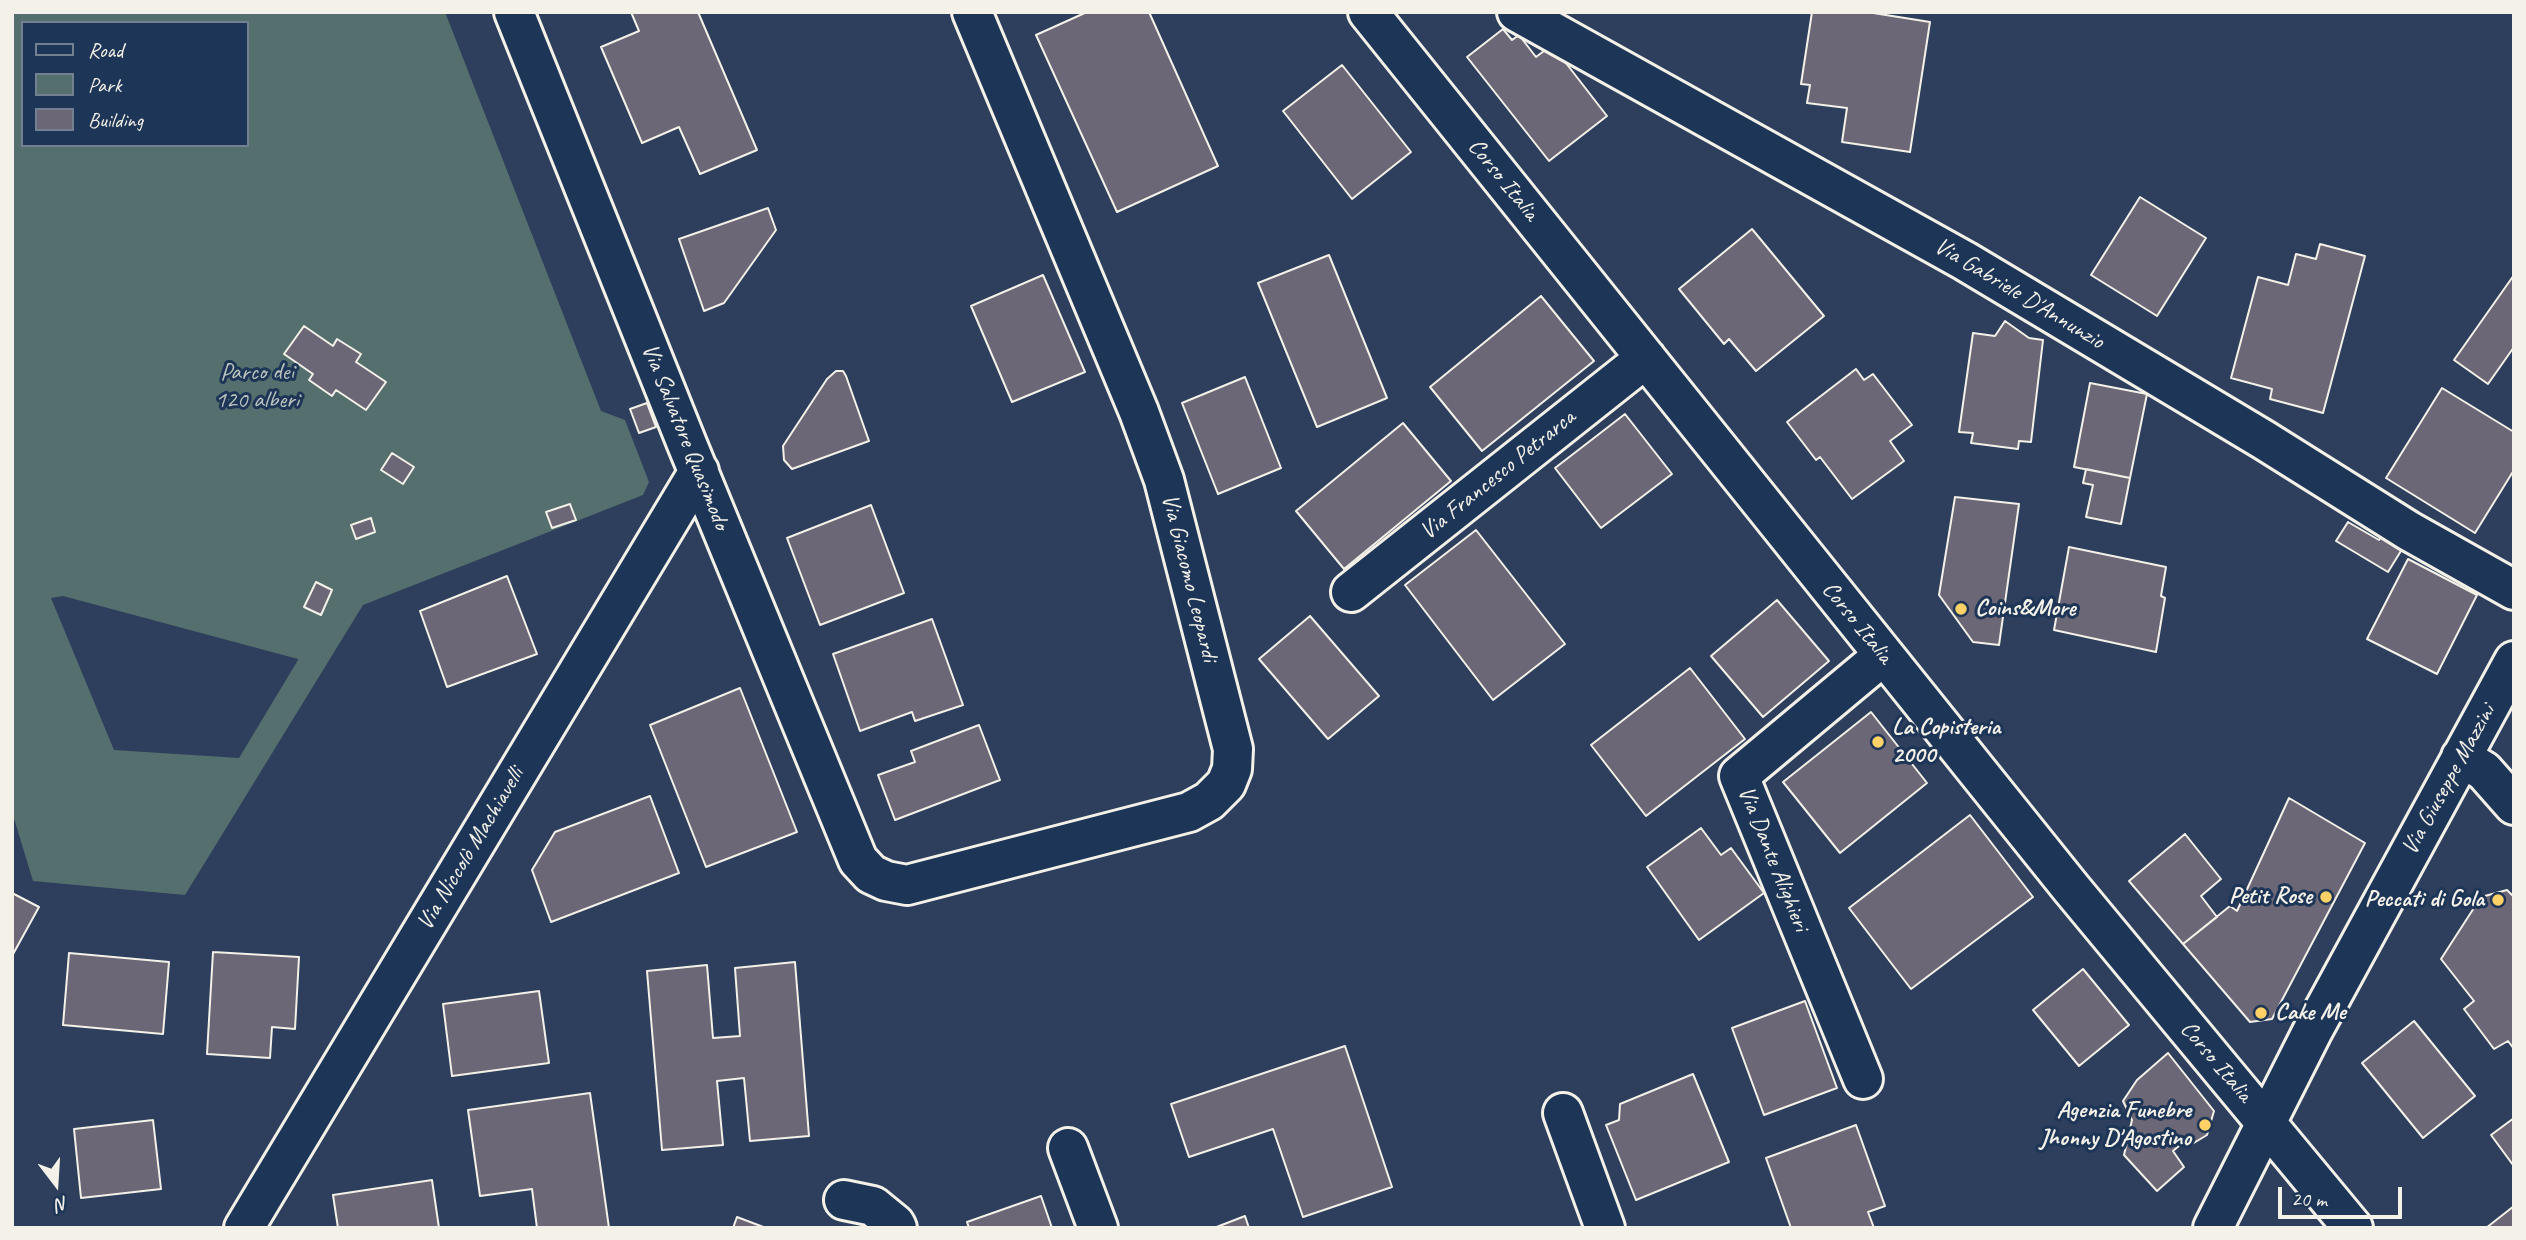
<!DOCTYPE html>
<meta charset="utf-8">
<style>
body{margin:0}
#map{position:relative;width:2526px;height:1240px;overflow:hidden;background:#2d3f5d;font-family:Caveat,sans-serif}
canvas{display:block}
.frame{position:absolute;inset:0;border:14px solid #f4f1e8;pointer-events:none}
.legend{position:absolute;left:21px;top:21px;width:228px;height:126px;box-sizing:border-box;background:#1d3557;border:2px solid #738091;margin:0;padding:9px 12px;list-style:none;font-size:21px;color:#f4f1e8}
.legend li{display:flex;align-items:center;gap:14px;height:35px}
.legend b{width:35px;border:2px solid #738091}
.north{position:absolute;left:21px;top:1149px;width:70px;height:70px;-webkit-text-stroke:5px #1d3557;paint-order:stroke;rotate:163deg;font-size:19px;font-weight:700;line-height:28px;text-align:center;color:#f4f1e8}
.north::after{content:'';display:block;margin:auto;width:24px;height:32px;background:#f4f1e8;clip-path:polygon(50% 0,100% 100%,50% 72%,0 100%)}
.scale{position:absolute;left:2278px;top:1187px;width:124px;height:32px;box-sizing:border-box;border:4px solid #f4f1e8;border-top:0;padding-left:9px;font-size:21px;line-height:24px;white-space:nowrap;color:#f4f1e8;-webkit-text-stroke:5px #1d3557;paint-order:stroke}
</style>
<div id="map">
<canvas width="2526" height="1240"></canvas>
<div class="frame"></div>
<ul class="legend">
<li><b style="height:9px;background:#1d3557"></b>Road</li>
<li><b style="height:19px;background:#546f6d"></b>Park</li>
<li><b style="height:19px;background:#6b6776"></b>Building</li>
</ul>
<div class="north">N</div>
<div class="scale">20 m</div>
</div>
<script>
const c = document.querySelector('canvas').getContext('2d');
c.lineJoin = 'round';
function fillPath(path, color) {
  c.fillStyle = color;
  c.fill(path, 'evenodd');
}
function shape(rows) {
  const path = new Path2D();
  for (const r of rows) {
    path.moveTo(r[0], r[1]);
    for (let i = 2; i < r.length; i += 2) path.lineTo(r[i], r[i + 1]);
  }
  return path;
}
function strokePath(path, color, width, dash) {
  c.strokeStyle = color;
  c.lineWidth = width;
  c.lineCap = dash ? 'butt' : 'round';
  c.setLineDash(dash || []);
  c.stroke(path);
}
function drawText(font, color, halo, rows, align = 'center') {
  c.font = font + ' Caveat,sans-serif';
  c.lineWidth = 6;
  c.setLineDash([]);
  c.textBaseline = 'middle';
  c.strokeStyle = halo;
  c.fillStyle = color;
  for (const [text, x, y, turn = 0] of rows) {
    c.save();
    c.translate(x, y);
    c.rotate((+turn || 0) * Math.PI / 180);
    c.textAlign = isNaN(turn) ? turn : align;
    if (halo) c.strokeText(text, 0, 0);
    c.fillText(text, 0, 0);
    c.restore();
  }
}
const green = shape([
 [12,12,445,12,601,411,625,420,649,482,643,495,363,605,185,895,33,881,12,812],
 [23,23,247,23,247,145,23,145],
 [63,596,298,659,298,660,239,758,114,750,51,598]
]);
const building = shape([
 [631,12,698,12,757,150,700,174,679,127,642,143,601,47,639,31,631,12],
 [1087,12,1149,12,1218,166,1117,212,1036,35,1087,12],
 [1812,12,1867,12,1930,22,1910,152,1842,142,1847,108,1807,103,1810,85,1801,84,1812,12],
 [1503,29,1512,40,1519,35,1536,57,1552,45,1607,116,1549,161,1467,57,1503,29],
 [1342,65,1411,152,1352,199,1283,111,1342,65],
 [2140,197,2206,238,2157,316,2091,275,2140,197],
 [768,208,776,230,724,303,704,311,679,239,768,208],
 [1752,229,1824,316,1756,371,1729,339,1724,344,1679,289,1752,229],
 [2320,244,2365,256,2323,413,2270,399,2272,389,2231,378,2258,277,2288,285,2296,254,2316,259,2320,244],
 [1329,255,1387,398,1317,427,1258,283,1329,255],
 [1043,275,1085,372,1012,402,971,306,1043,275],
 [2514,275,2514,347,2488,384,2454,360,2514,275],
 [1541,296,1594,361,1482,451,1430,387,1541,296],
 [2005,321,2029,338,2043,340,2031,442,2019,441,2018,449,1971,443,1973,433,1959,432,1973,333,1995,336,2005,321],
 [304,326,333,346,337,339,361,354,356,362,386,382,366,410,336,390,332,396,309,380,313,374,284,354,304,326],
 [1856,369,1864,380,1873,374,1912,425,1890,441,1904,461,1852,499,1820,457,1816,460,1787,422,1856,369],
 [836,371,843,371,846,376,869,441,792,469,784,460,783,446,827,379,836,371],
 [1245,377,1281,468,1218,494,1182,403,1245,377],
 [2090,383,2147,394,2130,478,2074,467,2090,383],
 [2442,388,2514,432,2514,470,2475,533,2386,478,2442,388],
 [647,403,656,427,639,433,630,409,647,403],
 [1625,414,1672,474,1601,528,1555,468,1625,414],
 [1403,423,1451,481,1344,569,1296,511,1403,423],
 [392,453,414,467,403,484,381,470,392,453],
 [2086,469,2130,478,2121,524,2086,517,2093,485,2083,483,2086,469],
 [1955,497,2019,504,1999,645,1973,642,1939,595,1955,497],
 [570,504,576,520,552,528,546,512,570,504],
 [871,505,904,593,820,625,787,538,871,505],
 [371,518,375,532,356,539,351,525,371,518],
 [2348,522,2379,540,2383,534,2404,546,2388,572,2336,541,2348,522],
 [1476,530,1565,644,1493,700,1405,585,1476,530],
 [2069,547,2166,567,2161,596,2165,598,2156,652,2054,630,2069,547],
 [2408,559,2477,595,2437,674,2367,639,2408,559],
 [507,576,537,654,447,687,420,611,507,576],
 [316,582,332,590,321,615,304,607,316,582],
 [1777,600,1829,661,1763,717,1711,656,1777,600],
 [1310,616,1379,696,1328,739,1259,659,1310,616],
 [932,619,963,705,915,721,912,712,860,731,833,654,932,619],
 [1690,668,1745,739,1646,816,1591,745,1690,668],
 [740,688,797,832,706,867,650,725,740,688],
 [1871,712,1927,783,1840,853,1783,782,1871,712],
 [979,725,1000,780,895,820,878,775,915,762,911,751,979,725],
 [650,796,679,873,551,922,532,870,555,832,650,796],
 [2289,798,2365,843,2272,1019,2250,1022,2183,944,2230,906,2237,911,2289,798],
 [1970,815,2033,897,1911,989,1849,908,1970,815],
 [1701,828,1721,855,1731,848,1764,893,1699,940,1647,867,1701,828],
 [2185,834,2221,879,2201,896,2217,917,2183,944,2129,881,2185,834],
 [2507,890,2514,897,2514,1049,2508,1041,2494,1049,2464,1009,2474,1001,2441,959,2481,897,2507,890],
 [12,893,39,907,12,956,12,893],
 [213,952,299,957,295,1029,272,1027,270,1058,207,1054,213,952],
 [69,953,169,962,163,1034,63,1025,69,953],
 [795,962,809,1136,750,1141,744,1078,717,1081,723,1145,662,1150,647,971,707,965,713,1038,740,1036,735,968,795,962],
 [2083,969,2129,1025,2079,1066,2033,1010,2083,969],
 [539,991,549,1063,452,1076,443,1004,539,991],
 [1805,1001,1837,1088,1764,1115,1732,1028,1805,1001],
 [2414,1021,2475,1096,2423,1138,2362,1063,2414,1021],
 [1345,1046,1392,1187,1303,1217,1273,1129,1189,1157,1171,1104,1345,1046],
 [2168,1053,2214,1111,2207,1135,2192,1144,2187,1139,2173,1151,2184,1167,2157,1191,2124,1155,2132,1120,2123,1101,2137,1080,2168,1053],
 [1693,1074,1729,1162,1636,1200,1606,1125,1619,1120,1620,1104,1693,1074],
 [590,1093,609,1228,537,1228,532,1189,480,1196,468,1110,590,1093],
 [2514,1118,2514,1165,2513,1165,2491,1135,2514,1118],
 [153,1120,161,1189,81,1198,74,1129,153,1120],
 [1856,1125,1885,1206,1868,1212,1874,1228,1791,1228,1766,1158,1856,1125],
 [432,1180,439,1228,338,1228,333,1195,432,1180],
 [1041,1196,1052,1228,969,1228,967,1222,1041,1196],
 [2514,1206,2514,1228,2486,1228,2514,1206],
 [1245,1216,1249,1228,1214,1228,1245,1216],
 [737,1217,766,1228,733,1228,737,1217]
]);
const minor = shape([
 [514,12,687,444,858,860,871,874,886,881,907,885,1189,812,1209,801,1226,784,1232,769,1233,749,1164,480,1139,412,972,12],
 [1368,12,2071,888,2353,1228],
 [1517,12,1965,261,2264,440,2409,531,2514,590],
 [1351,592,1646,358],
 [2461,757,2484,771,2514,805],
 [1863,1079,1739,776,1884,655],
 [1563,1113,1605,1228],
 [1068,1148,1098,1228],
 [844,1200,873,1206,895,1224,897,1228],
 [244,1228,699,471],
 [2213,1228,2312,1032,2514,661]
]);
const markers = [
 [1961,609,7,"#ffd166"],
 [1878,742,7,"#ffd166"],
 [2326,897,7,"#ffd166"],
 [2498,900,7,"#ffd166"],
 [2261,1013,7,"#ffd166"],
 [2205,1125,7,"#ffd166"]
];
const streetNames = [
 ["Corso Italia",1503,180,51],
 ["Via Gabriele D'Annunzio",2019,294,31],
 ["Via Salvatore Quasimodo",685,437,68],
 ["Via Francesco Petrarca",1498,475,-39],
 ["Via Giacomo Leopardi",1189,578,76],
 ["Corso Italia",1857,623,51],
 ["Via Giuseppe Mazzini",2449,780,-61],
 ["Via Niccolò Machiavelli",471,849,-59],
 ["Via Dante Alighieri",1773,859,68],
 ["Corso Italia",2216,1062,50]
];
const parkNames = [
 ["Parco dei",257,373],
 ["120 alberi",257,401]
];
const poiNames = [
 ["Coins&More",1975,609],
 ["La Copisteria",1892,728],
 ["2000",1892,756],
 ["Petit Rose",2312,897,"right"],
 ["Peccati di Gola",2484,900,"right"],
 ["Cake Me",2275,1013],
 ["Agenzia Funebre",2191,1111,"right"],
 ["Jhonny D'Agostino",2191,1139,"right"]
];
fillPath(green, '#546f6d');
fillPath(building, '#6b6776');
strokePath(building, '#f4f1e8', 2);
strokePath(minor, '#f4f1e8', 44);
strokePath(minor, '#1d3557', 38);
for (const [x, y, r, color] of markers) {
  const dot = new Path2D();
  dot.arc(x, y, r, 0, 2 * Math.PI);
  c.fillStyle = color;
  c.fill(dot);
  strokePath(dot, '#1d3557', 2.5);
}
drawText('24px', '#f4f1e8', '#1d3557', streetNames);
drawText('24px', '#bcc4bd', '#1d3557', parkNames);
drawText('bold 24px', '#f4f1e8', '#1d3557', poiNames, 'left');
</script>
